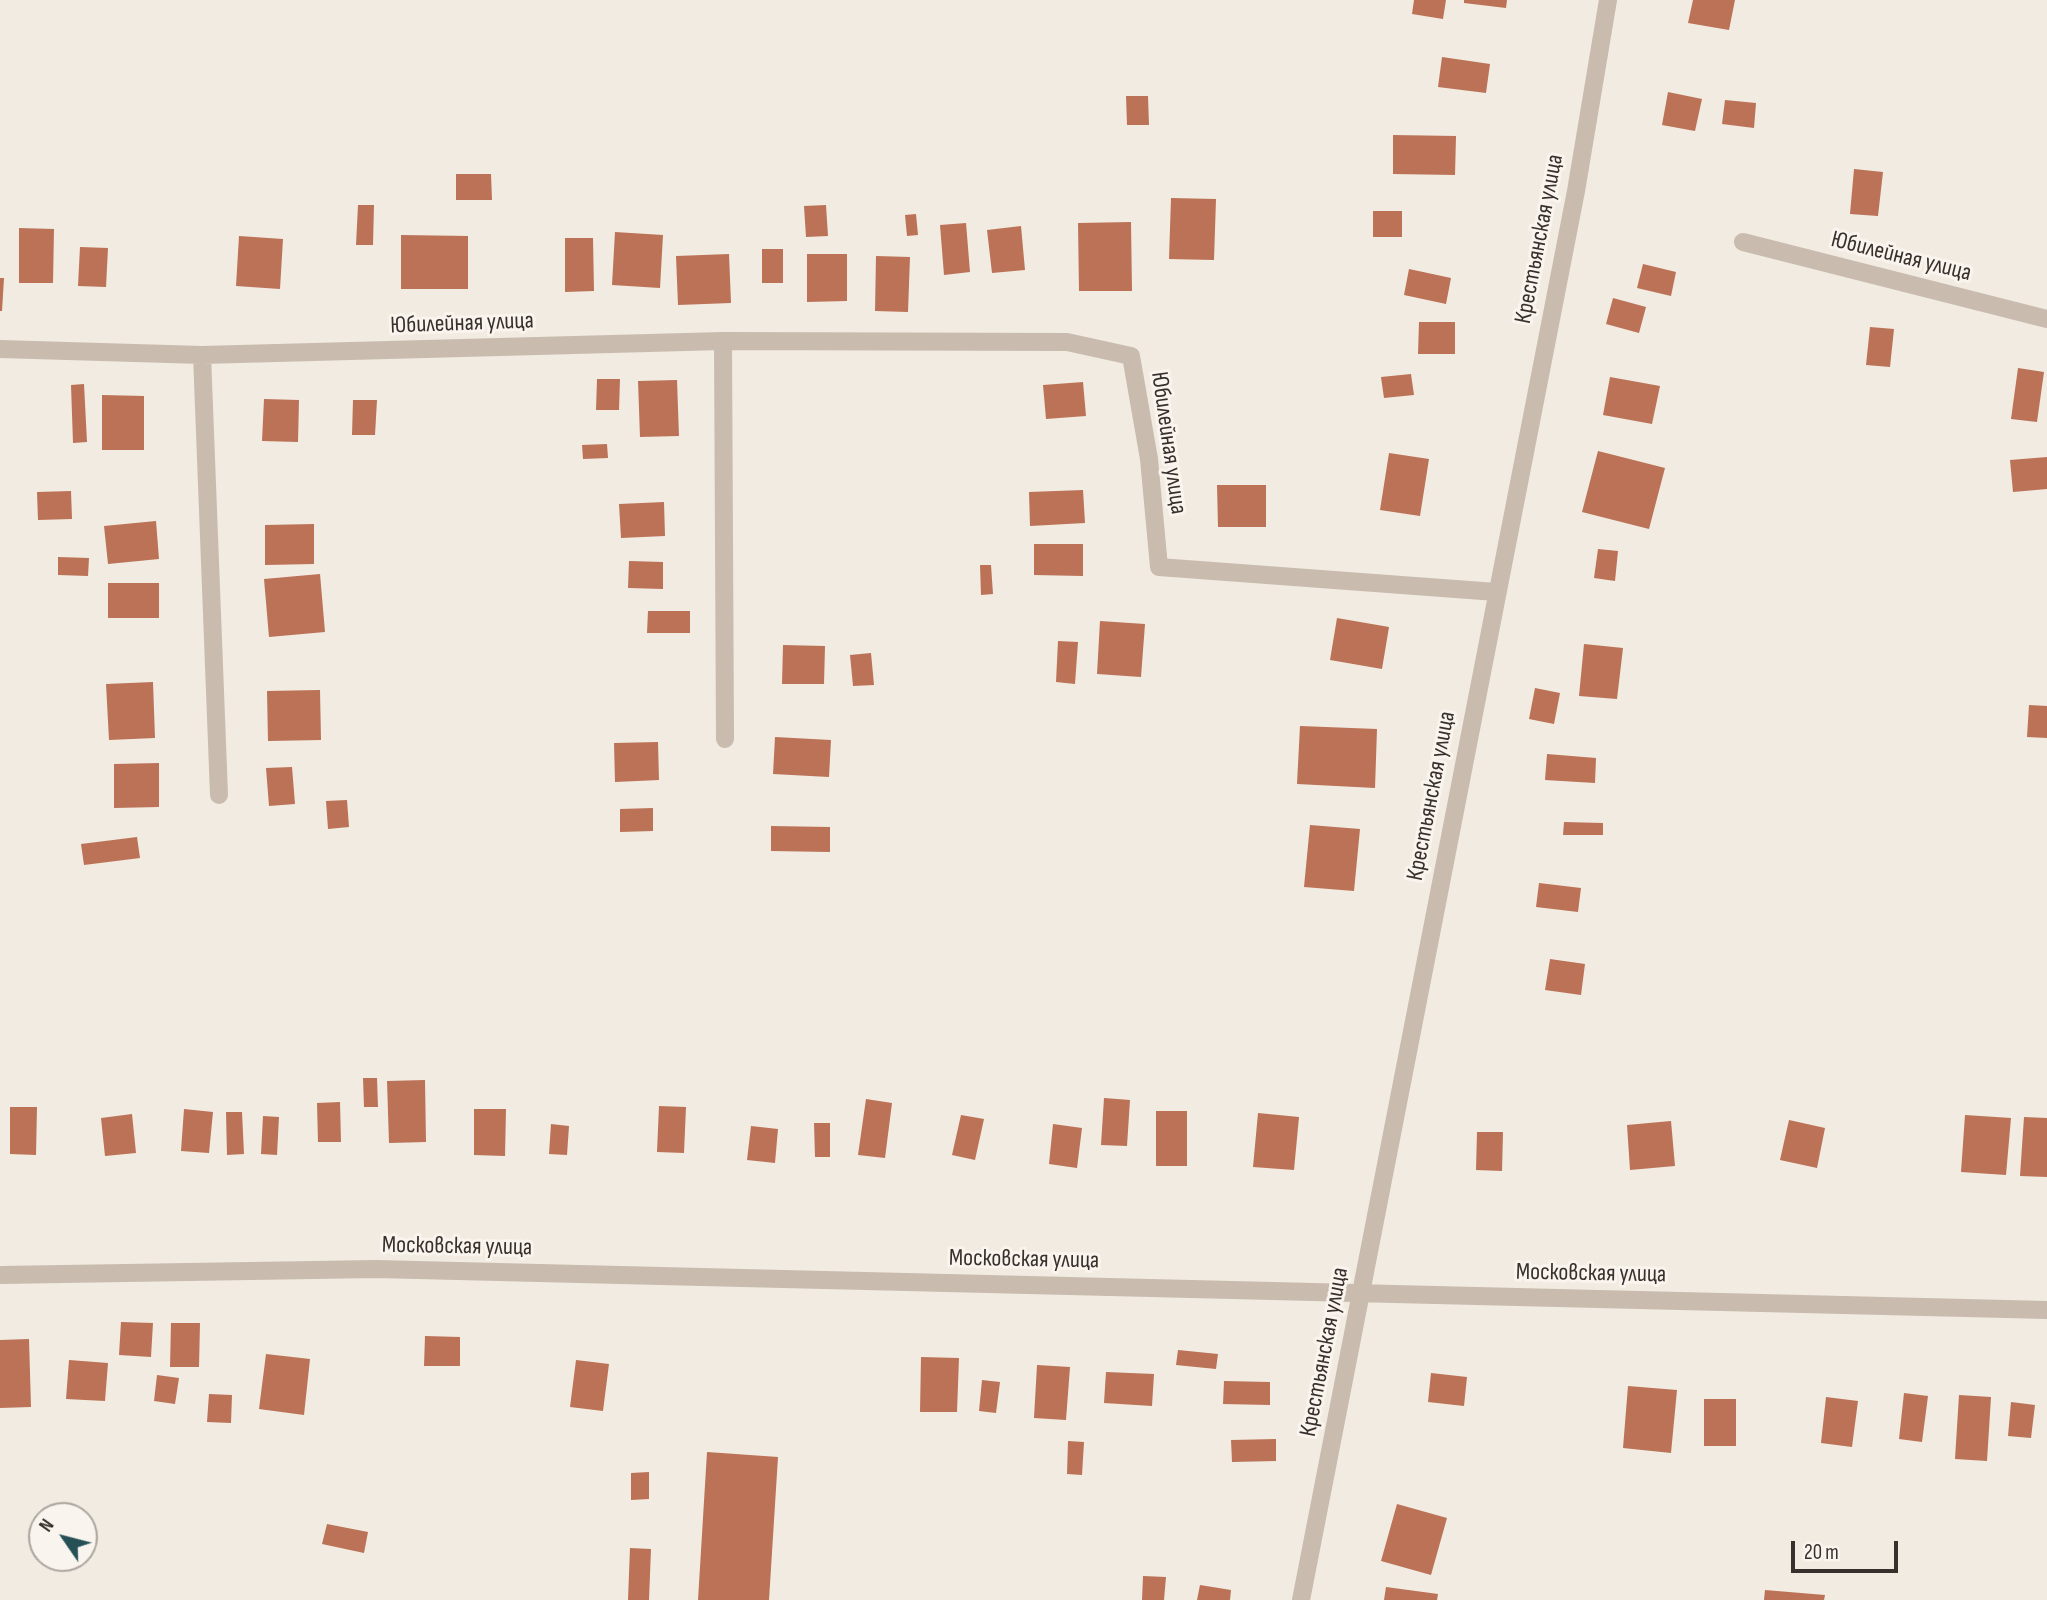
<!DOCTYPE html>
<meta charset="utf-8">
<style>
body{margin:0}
#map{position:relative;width:2047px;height:1600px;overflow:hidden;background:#f1ebe1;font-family:"Sofia Sans Condensed",sans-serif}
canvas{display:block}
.north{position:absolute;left:28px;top:1502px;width:70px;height:70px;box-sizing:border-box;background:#f9f4ee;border:2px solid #aca6a0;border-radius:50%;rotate:305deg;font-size:19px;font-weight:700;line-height:28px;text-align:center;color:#38302c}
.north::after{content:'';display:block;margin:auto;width:24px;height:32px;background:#255156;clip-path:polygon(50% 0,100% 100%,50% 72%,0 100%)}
.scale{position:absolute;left:1791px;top:1541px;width:107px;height:32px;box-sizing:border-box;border:4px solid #38302c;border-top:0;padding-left:9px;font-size:21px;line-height:24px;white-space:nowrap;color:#38302c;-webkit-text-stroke:5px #f9f4ee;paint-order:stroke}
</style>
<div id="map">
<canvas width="2047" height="1600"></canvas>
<div class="north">N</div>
<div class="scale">20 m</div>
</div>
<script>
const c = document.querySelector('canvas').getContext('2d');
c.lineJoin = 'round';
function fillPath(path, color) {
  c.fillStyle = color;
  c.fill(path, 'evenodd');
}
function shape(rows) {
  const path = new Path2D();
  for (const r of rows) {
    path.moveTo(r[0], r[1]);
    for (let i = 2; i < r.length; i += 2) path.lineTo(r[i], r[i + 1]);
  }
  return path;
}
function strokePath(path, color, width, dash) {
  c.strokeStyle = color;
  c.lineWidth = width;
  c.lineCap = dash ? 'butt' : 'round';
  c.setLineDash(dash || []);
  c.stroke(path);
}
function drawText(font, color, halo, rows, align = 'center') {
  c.font = font + ' "Sofia Sans Condensed",sans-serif';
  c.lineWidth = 6;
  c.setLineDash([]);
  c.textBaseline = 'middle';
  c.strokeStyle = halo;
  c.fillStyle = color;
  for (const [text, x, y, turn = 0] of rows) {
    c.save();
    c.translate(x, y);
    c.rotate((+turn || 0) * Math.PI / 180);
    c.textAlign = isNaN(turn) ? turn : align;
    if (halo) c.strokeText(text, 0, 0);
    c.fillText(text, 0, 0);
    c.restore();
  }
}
const building = shape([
 [1414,0,1446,0,1443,19,1412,14],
 [1464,0,1507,0,1506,8,1464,3],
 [1693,0,1735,0,1729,30,1688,23],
 [1442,57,1490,64,1486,93,1438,87],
 [1668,92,1702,99,1695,131,1662,125],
 [1126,96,1148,96,1149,125,1127,125],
 [1725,100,1756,103,1754,128,1722,124],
 [1393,135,1456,136,1455,175,1393,174],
 [1854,169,1883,172,1878,216,1850,214],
 [456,174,491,174,492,200,456,200],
 [1171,198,1216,199,1214,260,1169,259],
 [358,205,374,205,373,245,356,245],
 [826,205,828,236,806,237,804,206],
 [1373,211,1402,211,1402,237,1373,237],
 [916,214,918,235,907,236,905,215],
 [1131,222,1132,291,1079,291,1078,223],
 [966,223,970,272,944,275,940,225],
 [1021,226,1025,270,992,273,987,230],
 [19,228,54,229,53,283,19,283],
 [615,232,663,235,660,288,612,285],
 [401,235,468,236,468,289,401,289],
 [239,236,283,239,280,289,236,286],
 [565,238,593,238,594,291,565,292],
 [80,247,108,248,106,287,78,286],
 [762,249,783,249,783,283,762,283],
 [729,254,731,303,678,305,676,256],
 [807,254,847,254,847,301,807,302],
 [876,256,910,257,908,312,875,311],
 [1643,264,1676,272,1671,296,1637,288],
 [1409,269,1451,278,1446,304,1404,295],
 [0,278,4,278,2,311,0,311],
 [1613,298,1646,307,1639,333,1606,324],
 [1419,322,1455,322,1455,354,1418,354],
 [1870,327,1894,329,1890,367,1866,365],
 [2018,368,2044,372,2037,422,2011,419],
 [1411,374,1414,395,1384,398,1381,377],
 [1610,377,1660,386,1652,424,1603,415],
 [597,379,620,379,619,410,596,410],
 [677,380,679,436,640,437,638,381],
 [1083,382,1086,416,1046,419,1043,385],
 [84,384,87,442,73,443,71,385],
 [102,395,144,396,144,450,102,450],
 [264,399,299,400,298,442,262,441],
 [353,400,377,400,375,435,352,435],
 [607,444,608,458,583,459,582,445],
 [1598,451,1665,468,1649,529,1582,512],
 [1389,453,1429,459,1420,516,1380,510],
 [2047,457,2047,489,2013,492,2010,460],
 [1217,485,1266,485,1266,527,1218,527],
 [1083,490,1085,523,1030,526,1029,492],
 [71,491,72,519,38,520,37,492],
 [664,502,665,536,621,538,619,504],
 [156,521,159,559,108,564,104,526],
 [314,524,314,564,265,565,265,525],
 [1034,544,1083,544,1083,576,1034,575],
 [1598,549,1618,551,1615,581,1594,578],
 [58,557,89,558,88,576,58,575],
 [629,561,663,562,663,589,628,588],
 [980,565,991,565,993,594,981,595],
 [320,574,325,632,269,637,264,579],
 [108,583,159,583,159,618,108,618],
 [648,611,690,611,690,633,647,633],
 [1337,618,1389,627,1382,669,1330,660],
 [1100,621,1145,624,1141,677,1097,674],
 [1058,641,1078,642,1075,684,1056,682],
 [1584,644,1623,648,1617,699,1579,696],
 [783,645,825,646,824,684,782,684],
 [871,653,874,685,853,686,850,655],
 [153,682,155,738,109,740,106,684],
 [1535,688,1560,693,1554,724,1529,719],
 [320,690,321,740,268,741,267,691],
 [2029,705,2047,706,2047,738,2027,737],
 [1300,726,1377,729,1375,788,1297,784],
 [775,737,831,740,829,777,773,774],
 [658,742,659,780,615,782,614,743],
 [1547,754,1596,758,1595,783,1545,780],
 [159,763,159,807,114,808,114,764],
 [292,767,295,804,269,806,266,768],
 [347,800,349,827,328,829,326,801],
 [653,808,653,831,620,832,620,809],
 [1564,822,1603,823,1603,835,1563,835],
 [1310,825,1360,829,1354,891,1304,887],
 [771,826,830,827,830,852,771,851],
 [137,837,140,858,84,865,81,844],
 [1539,883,1581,888,1578,912,1536,907],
 [1550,959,1585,964,1581,995,1545,990],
 [363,1078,377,1078,378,1107,364,1107],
 [425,1080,426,1142,389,1143,387,1081],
 [1104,1098,1130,1100,1127,1146,1101,1145],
 [866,1099,892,1103,885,1158,858,1155],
 [340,1102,341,1142,318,1142,317,1103],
 [659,1106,686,1107,684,1153,657,1152],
 [10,1107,37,1107,36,1155,10,1154],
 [184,1109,213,1112,209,1153,181,1151],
 [474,1109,506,1109,505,1156,474,1155],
 [1156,1111,1187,1111,1187,1166,1156,1166],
 [226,1112,242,1112,244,1154,227,1155],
 [1258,1113,1299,1117,1294,1170,1253,1167],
 [132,1114,136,1153,105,1156,101,1118],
 [961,1115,984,1119,975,1160,952,1155],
 [1965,1115,2011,1118,2006,1175,1961,1172],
 [263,1116,279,1117,277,1155,261,1154],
 [2024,1117,2047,1118,2047,1177,2020,1176],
 [1789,1120,1825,1128,1817,1168,1780,1160],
 [1671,1121,1675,1166,1630,1170,1627,1125],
 [814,1123,830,1123,830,1157,815,1157],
 [551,1124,569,1126,567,1155,549,1154],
 [1053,1124,1082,1128,1077,1168,1049,1164],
 [751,1126,778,1129,775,1163,747,1160],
 [1477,1132,1503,1132,1502,1171,1476,1170],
 [121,1322,153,1323,151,1357,119,1355],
 [171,1323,200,1323,199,1367,170,1367],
 [425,1336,460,1337,460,1366,424,1366],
 [29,1339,31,1407,0,1408,0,1340],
 [1178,1350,1218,1354,1216,1369,1176,1365],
 [266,1354,310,1359,304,1415,259,1409],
 [921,1357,959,1358,957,1412,920,1412],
 [69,1360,108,1363,105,1401,66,1399],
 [576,1360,609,1364,603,1411,570,1407],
 [1037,1365,1070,1367,1066,1420,1034,1418],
 [1106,1372,1154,1374,1152,1406,1104,1403],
 [1431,1373,1467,1377,1464,1406,1428,1402],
 [157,1375,179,1378,175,1404,154,1401],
 [982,1380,1000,1382,996,1413,979,1411],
 [1224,1381,1270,1382,1270,1405,1223,1404],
 [1628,1386,1677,1390,1671,1453,1623,1448],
 [1904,1393,1928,1396,1922,1442,1899,1439],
 [209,1394,232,1395,231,1423,207,1422],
 [1959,1395,1991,1397,1987,1461,1955,1459],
 [1826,1397,1858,1401,1852,1447,1821,1443],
 [1704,1399,1736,1399,1736,1446,1704,1446],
 [2011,1402,2035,1405,2031,1438,2008,1436],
 [1276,1439,1276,1461,1232,1462,1231,1440],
 [1068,1441,1084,1442,1082,1475,1067,1474],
 [707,1452,778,1457,769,1600,698,1600],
 [649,1472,649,1499,631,1500,631,1473],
 [1397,1504,1447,1518,1431,1575,1381,1561],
 [327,1524,368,1532,364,1553,322,1544],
 [630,1548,651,1549,649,1600,628,1600],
 [1143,1576,1166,1577,1164,1600,1142,1600],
 [1200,1585,1231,1590,1230,1600,1197,1600],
 [1386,1587,1438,1594,1437,1600,1384,1600],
 [1765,1590,1825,1595,1824,1600,1764,1600]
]);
const street = shape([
 [1743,242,2047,319],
 [723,341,725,739],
 [0,349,202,355,723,341,1067,342,1131,356,1149,459,1159,567,1496,592],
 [202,355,219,795],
 [0,1275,376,1269,2047,1310],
 [1301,1600,1576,191,1608,0]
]);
const streetNames = [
 ["Крестьянская улица",1540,239,-79],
 ["Юбилейная улица",1901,257,14],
 ["Юбилейная улица",462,324,-2],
 ["Юбилейная улица",1168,443,82],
 ["Крестьянская улица",1432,796,-79],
 ["Московская улица",457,1247,1],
 ["Московская улица",1024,1260,1],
 ["Московская улица",1591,1274,1],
 ["Крестьянская улица",1325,1352,-79]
];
fillPath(building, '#bb7256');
strokePath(street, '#c9bbae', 18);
drawText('24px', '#38302c', '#f9f4ee', streetNames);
</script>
